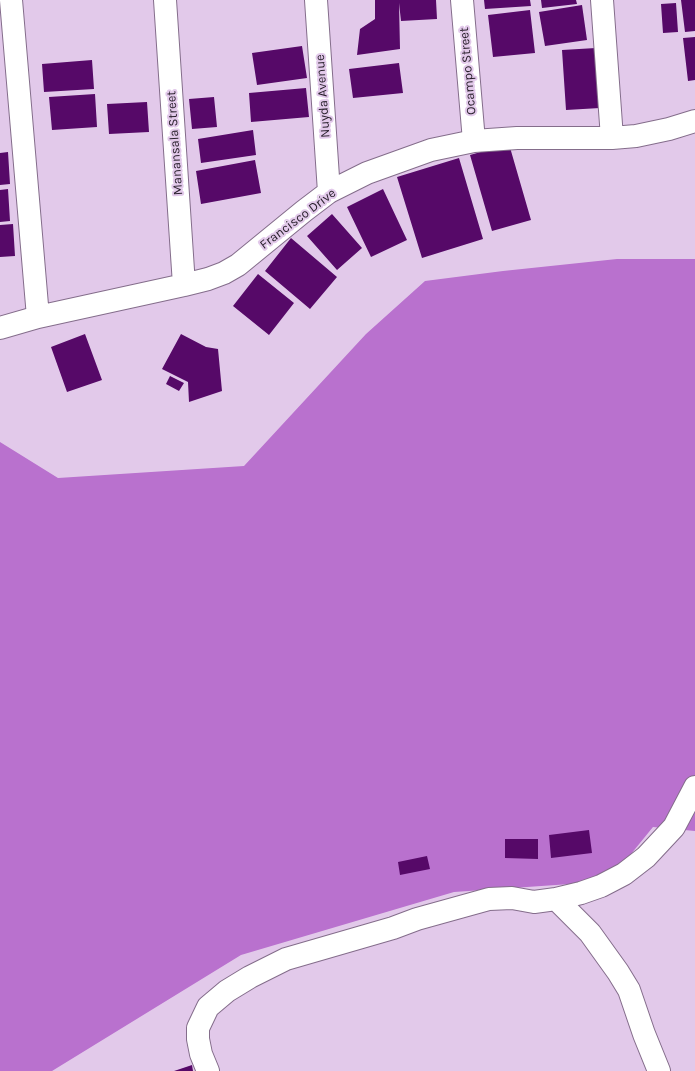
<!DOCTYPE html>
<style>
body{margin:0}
canvas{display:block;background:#e2c9ea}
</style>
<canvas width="695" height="1071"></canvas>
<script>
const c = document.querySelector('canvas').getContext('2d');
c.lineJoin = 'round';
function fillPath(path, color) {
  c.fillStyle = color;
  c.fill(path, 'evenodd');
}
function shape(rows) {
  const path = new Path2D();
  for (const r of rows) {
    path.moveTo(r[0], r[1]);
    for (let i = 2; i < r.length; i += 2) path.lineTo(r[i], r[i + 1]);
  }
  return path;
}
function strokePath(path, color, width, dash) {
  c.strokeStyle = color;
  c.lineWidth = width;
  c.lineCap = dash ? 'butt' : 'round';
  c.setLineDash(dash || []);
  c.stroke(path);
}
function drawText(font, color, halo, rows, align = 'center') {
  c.font = font + ' Karla,sans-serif';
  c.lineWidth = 4;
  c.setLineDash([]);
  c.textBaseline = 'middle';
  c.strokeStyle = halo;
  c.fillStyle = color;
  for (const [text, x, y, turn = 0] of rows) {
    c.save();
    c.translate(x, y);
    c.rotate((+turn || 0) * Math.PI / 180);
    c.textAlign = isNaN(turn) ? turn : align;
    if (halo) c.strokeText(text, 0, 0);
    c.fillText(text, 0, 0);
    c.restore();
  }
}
const forest = shape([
 [617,259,695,259,695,831,653,827,622,865,585,883,454,892,241,955,52,1071,0,1071,0,442,58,478,244,466,366,334,425,281,503,271]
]);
const building = shape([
 [375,0,436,0,437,19,401,21,399,3,400,49,357,55,360,29,375,19],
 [484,0,530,0,531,6,485,9],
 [541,0,576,0,577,4,542,8],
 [681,0,695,0,695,31,685,32],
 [676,3,678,32,663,33,661,4],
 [582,5,587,40,545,46,539,12],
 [530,10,535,53,493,57,488,15],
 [695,37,695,80,688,81,683,38],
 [302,46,307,78,257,85,252,53],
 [596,48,600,108,566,110,562,50],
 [92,60,94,89,44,92,42,64],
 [399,63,403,93,353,98,349,69],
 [306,88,309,117,251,122,249,93],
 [95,94,97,127,52,130,49,97],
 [214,97,217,127,192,129,189,99],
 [147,102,149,132,109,134,107,104],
 [253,130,256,155,201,163,198,139],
 [509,144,531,220,492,231,470,155],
 [8,152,10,184,0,185,0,153],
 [459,158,483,239,422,258,397,177],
 [255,160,261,193,201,204,196,171],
 [8,189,10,221,0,222,0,190],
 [383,189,407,240,371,257,347,207],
 [332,214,362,248,337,270,307,236],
 [13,224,15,256,0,257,0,225],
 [291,238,337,277,310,309,265,271],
 [258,274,294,303,269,335,233,306],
 [85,334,102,380,67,392,51,347],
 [181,334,206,347,218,349,222,391,189,402,188,382,162,369],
 [170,376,184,383,179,391,166,384],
 [589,830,592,853,551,858,549,835],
 [505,839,538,839,538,859,505,858],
 [427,856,430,869,400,875,398,862],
 [192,1065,193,1071,174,1071]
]);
const minor = shape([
 [11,0,38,317],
 [165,0,184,285],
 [316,0,329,192],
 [462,0,474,141],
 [602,0,612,138],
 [0,328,38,317,184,285,208,279,224,273,238,265,304,211,329,192,367,173,431,150,474,141,517,138,612,138,636,136,669,129,695,121],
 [556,899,590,933,618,972,629,990,644,1034,659,1071],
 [208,1071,201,1054,198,1039,198,1028,208,1007,227,991,250,977,286,959,393,928,417,919,489,899,512,898,534,902,556,899,581,893,601,886,624,874,646,857,674,827,695,787]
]);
const streetNames = [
 ["Ocampo Street",468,71,-95],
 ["Nuyda Avenue",323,96,-94],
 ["Manansala Street",175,143,-94],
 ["Francisco Drive",298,219,-37]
];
fillPath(forest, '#b971ce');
fillPath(building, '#560968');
strokePath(minor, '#846d8b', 24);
strokePath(minor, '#fff', 22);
drawText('13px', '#271e2a', '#e2c9ea', streetNames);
</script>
